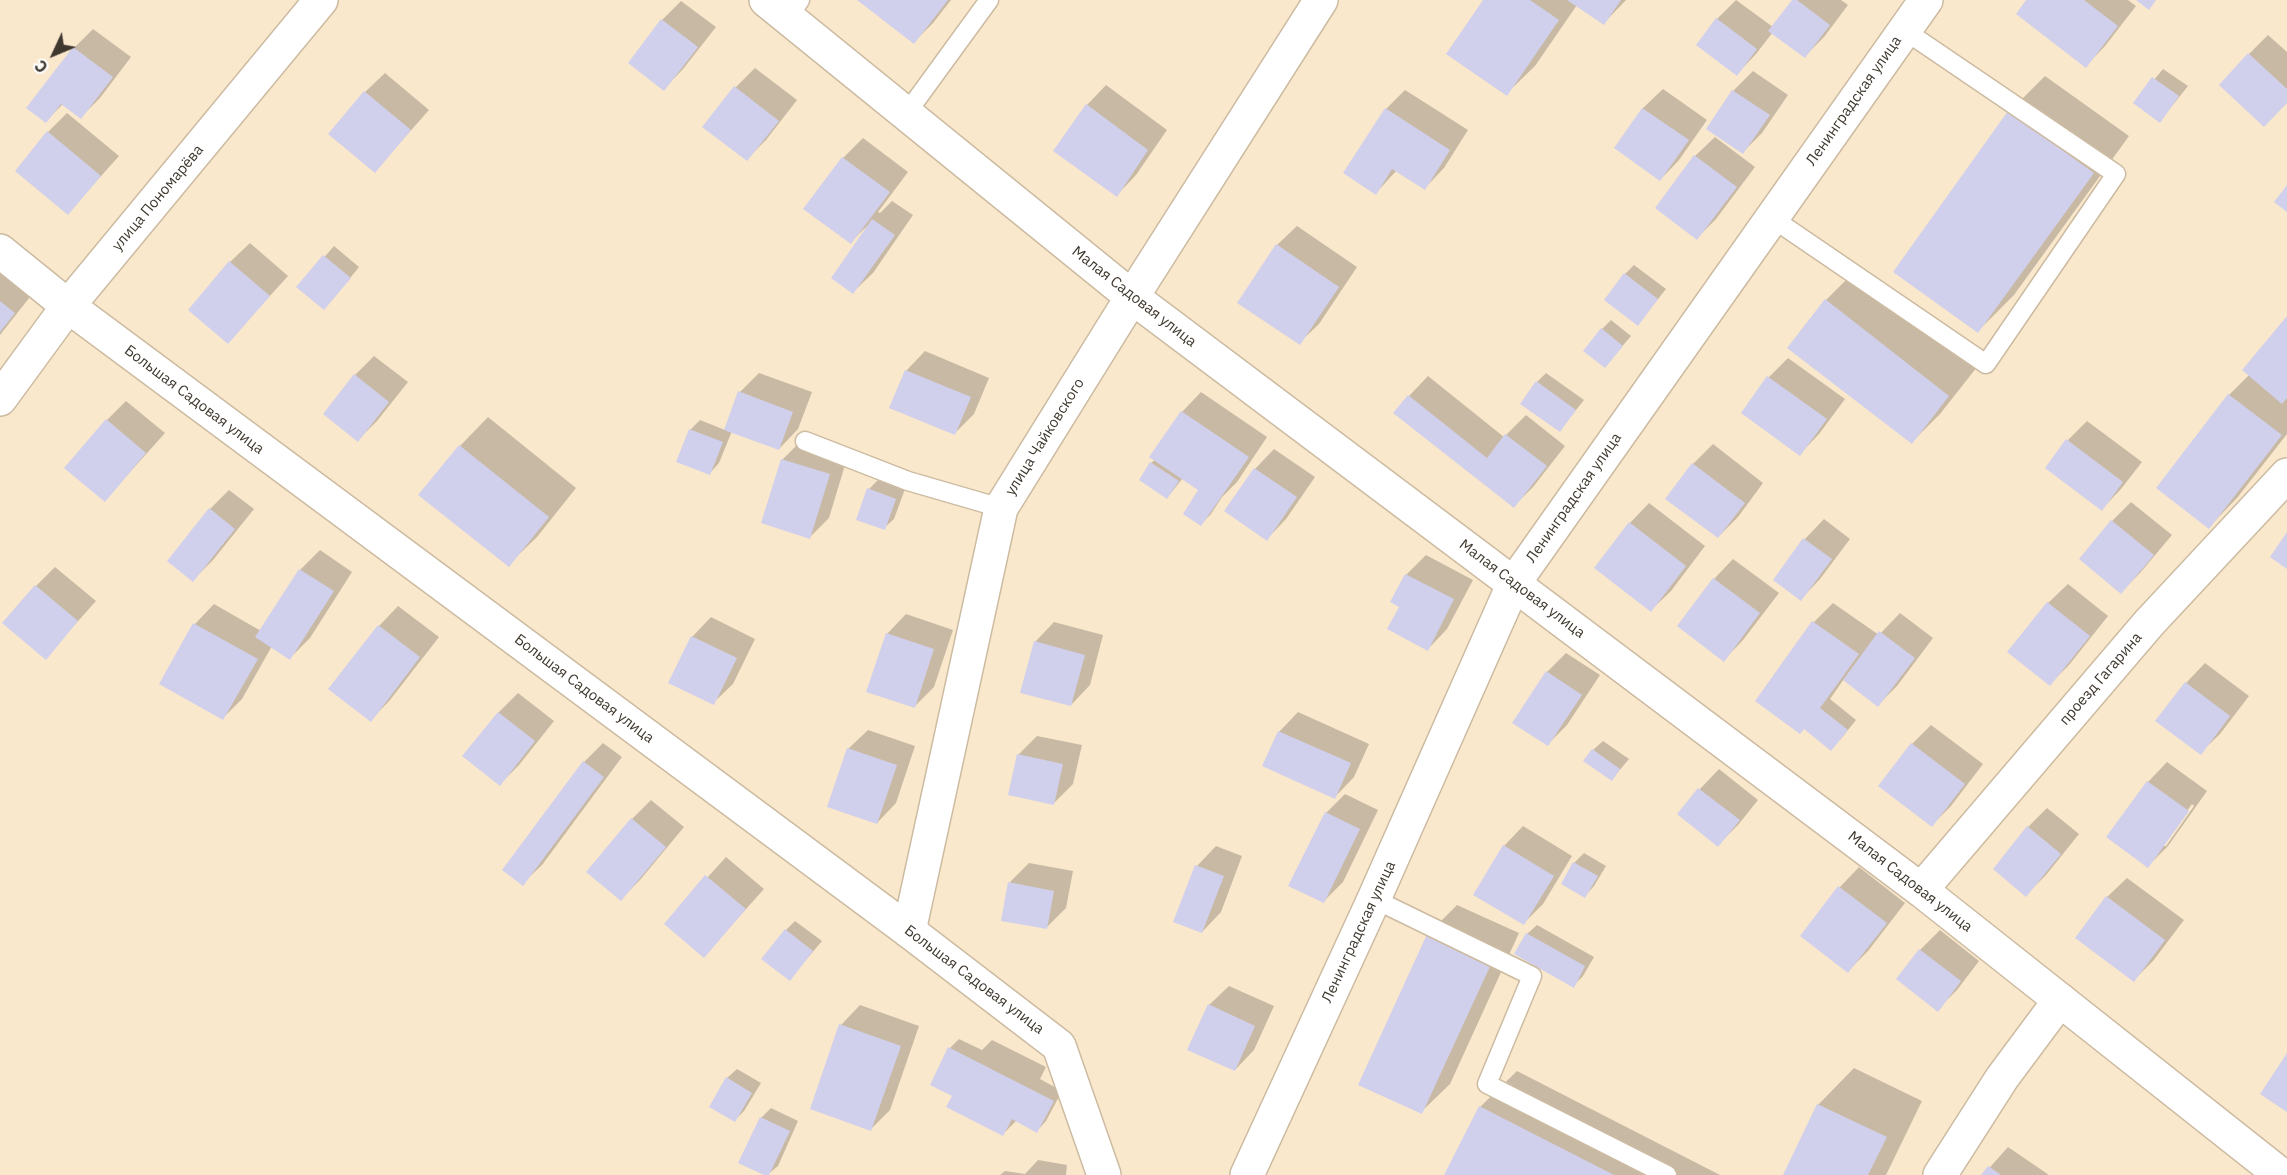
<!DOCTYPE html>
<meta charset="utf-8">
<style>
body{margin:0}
#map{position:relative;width:2287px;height:1175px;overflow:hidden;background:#fae8cd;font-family:"IBM Plex Sans",sans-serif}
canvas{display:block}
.north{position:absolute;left:24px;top:24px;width:60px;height:60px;-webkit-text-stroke:4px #fff;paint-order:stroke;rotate:226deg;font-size:16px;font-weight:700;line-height:24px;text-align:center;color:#3f382e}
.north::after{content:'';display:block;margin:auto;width:21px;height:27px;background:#3f382e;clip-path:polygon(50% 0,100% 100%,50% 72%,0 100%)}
</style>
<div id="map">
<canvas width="2287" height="1175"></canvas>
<div class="north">С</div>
</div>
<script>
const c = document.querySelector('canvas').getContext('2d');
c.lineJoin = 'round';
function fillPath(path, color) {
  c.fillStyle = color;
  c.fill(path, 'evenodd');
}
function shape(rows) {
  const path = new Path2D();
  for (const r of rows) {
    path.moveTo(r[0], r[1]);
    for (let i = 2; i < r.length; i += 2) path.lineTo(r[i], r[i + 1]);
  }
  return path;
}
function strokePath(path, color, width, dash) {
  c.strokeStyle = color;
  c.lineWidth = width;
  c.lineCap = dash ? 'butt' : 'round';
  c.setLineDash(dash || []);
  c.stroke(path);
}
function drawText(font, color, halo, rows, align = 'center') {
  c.font = font + ' "IBM Plex Sans",sans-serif';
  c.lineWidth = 4.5;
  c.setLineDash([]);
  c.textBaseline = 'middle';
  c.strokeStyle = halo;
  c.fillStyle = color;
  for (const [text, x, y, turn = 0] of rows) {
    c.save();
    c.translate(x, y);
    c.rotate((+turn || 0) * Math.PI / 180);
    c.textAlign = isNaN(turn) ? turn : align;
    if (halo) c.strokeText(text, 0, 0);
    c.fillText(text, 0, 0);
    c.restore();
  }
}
const shadow = shape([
 [859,0,951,0,933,23,914,42],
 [1485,0,1626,0,1604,23,1577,5,1535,66,1506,94],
 [1736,0,1773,27,1794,0,1841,0,1848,5,1824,37,1805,56,1773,32,1756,54,1737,74,1698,44,1717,19],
 [2028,0,2128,0,2136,6,2105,46,2086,66],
 [681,1,716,27,683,69,664,89,662,20],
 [93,29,131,57,100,98,81,117,63,104,46,121,74,48],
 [2268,35,2287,52,2287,102,2249,54],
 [755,68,797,100,766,140,747,159,705,127,736,87],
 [2163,69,2188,86,2160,121,2135,103],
 [1753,71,1788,95,1762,133,1743,152,1708,128,1733,91],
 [385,73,429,110,375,171,365,92],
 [2045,76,2129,136,2014,295,1978,331,2009,112],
 [1106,85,1167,130,1136,175,1117,195,1055,150,1087,105],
 [1663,89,1707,120,1679,160,1660,180,1616,148,1643,108],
 [1405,90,1468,130,1444,168,1425,188,1397,170,1376,193,1386,109],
 [67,113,119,156,68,213,48,132],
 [1715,137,1755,167,1716,219,1697,238,1657,208,1695,156],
 [863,138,908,172,878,212,880,213,892,201,913,215,873,273,853,292,868,228,866,227,851,242,805,208,843,158],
 [1297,226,1357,267,1319,324,1299,343,1277,245],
 [250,243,288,276,228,342,230,262],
 [334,246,359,267,333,299,298,287],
 [1634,265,1666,289,1638,324,1625,274],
 [0,267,33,293,0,335],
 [1854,272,1977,367,1940,414,1912,442,1826,300],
 [2287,318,2287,434,2237,498,2209,527,2158,487,2229,395,2249,375],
 [1611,320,1631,336,1605,366,1602,329],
 [925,351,989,378,974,414,955,433,906,371],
 [374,356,408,382,377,421,358,440,355,375],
 [1788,358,1845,399,1819,434,1800,454,1743,412,1769,377],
 [759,373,812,392,798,429,779,449,732,431,719,463,710,473,690,430,700,420,725,430,740,392],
 [1546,373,1584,400,1560,430,1537,382],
 [1428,376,1504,437,1526,415,1565,446,1533,487,1514,506,1409,396],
 [1201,392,1267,437,1237,482,1222,497,1211,514,1201,524,1200,489,1183,478,1167,498,1151,463,1156,459,1151,456,1182,412],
 [126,401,165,433,105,500,107,420],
 [488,417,576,488,537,537,508,565,421,494,460,446],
 [2087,421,2142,462,2121,489,2102,509,2068,440],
 [802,440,848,455,829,518,810,537,782,460],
 [1713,444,1763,483,1738,517,1718,537,1668,498,1693,464],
 [1274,449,1315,477,1286,519,1267,539,1226,511,1255,469],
 [878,480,905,489,894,519,884,528,869,489],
 [229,490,254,509,213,560,193,580,210,509],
 [2131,502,2172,535,2140,573,2121,592,2112,521],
 [1649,503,1705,546,1671,591,1651,610,1596,567,1630,523],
 [1824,519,1850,539,1820,579,1801,599,1775,579,1805,539],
 [320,550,352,572,310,638,290,658,272,646,242,699,223,718,161,683,195,624,214,604,261,631,300,570],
 [1426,555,1473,580,1447,629,1428,649,1401,606,1392,601,1406,575],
 [1733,559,1779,593,1743,640,1724,660,1679,626,1714,579],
 [55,567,96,601,45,658,36,586],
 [2068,584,2108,616,2069,665,2050,684,2009,652,2048,603],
 [1833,603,1879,635,1900,613,1933,638,1897,686,1878,705,1844,679,1830,699,1856,720,1840,740,1805,728,1757,700,1814,622],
 [398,606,439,637,390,700,371,720,379,626],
 [906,614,953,630,934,687,915,706,887,634],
 [711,617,755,639,733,684,713,703,692,637],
 [1054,622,1103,635,1090,685,1071,705,1035,642],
 [1566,653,1600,675,1567,725,1548,744,1547,672],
 [2205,663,2249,696,2220,734,2200,753,2157,720,2186,683],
 [518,693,554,721,519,765,500,784,464,756,499,712],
 [1298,712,1369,744,1354,777,1335,797,1279,732],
 [1931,725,1983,764,1951,806,1932,825,1912,744],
 [868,730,915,746,896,803,877,823,848,749],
 [1037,736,1082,745,1073,784,1054,803,1018,755],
 [1603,741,1629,759,1612,779,1593,750],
 [603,743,622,757,542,865,522,884,584,762],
 [2167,762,2207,791,2168,846,2148,866,2148,782],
 [2192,804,2194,806,2166,846,2162,846],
 [1719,769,1758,800,1738,825,1718,845,1680,814,1700,789],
 [1345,794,1378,810,1343,882,1324,901,1326,813],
 [651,800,684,827,640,880,621,899,632,819],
 [2047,808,2079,834,2046,875,2026,895,2028,827],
 [1523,826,1572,856,1543,904,1524,923,1504,846],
 [1216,846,1242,856,1221,912,1202,932,1175,922,1197,866],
 [1584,853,1606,866,1594,886,1585,896,1574,863],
 [726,857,764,889,704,956,666,923],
 [1029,863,1073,871,1066,908,1046,928,1010,882],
 [1859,867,1905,903,1868,951,1848,971,1802,935,1840,887],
 [2127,878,2184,920,2153,961,2134,980,2107,897],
 [1457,905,1519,933,1450,1084,1421,1112,1429,933],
 [795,921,822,941,790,979,786,930],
 [1537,925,1594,957,1583,976,1573,986,1527,934],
 [1940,930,1979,961,1957,990,1937,1010,1898,979,1920,950],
 [1229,986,1274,1006,1254,1050,1235,1070,1209,1005],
 [860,1005,919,1026,890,1110,870,1130,841,1025],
 [959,1039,982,1050,992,1040,1046,1067,1040,1079,1062,1091,1046,1121,1037,1131,1017,1120,1003,1134,954,1095,950,1048],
 [1854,1068,1922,1101,1886,1175,1785,1175,1818,1105],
 [737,1069,761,1083,744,1111,735,1120,727,1078],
 [1517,1071,1720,1175,1446,1175,1480,1107],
 [771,1108,798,1121,778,1166,767,1175,761,1118],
 [2008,1147,2049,1175,1983,1175],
 [1038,1160,1067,1165,1066,1175,1000,1175,1005,1171,1025,1174]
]);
const building = shape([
 [857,0,948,0,914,44],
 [1483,0,1530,0,1559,20,1507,96,1446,54],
 [1567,0,1621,0,1604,25],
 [1792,0,1797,0,1830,25,1805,58,1768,31],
 [2026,0,2084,0,2118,26,2086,68,2016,14],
 [2136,0,2156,0,2149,10],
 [1716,18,1757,49,1737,76,1696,45],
 [661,19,698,47,664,91,628,63],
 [73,47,113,77,81,119,61,104,46,123,26,108],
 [2248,53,2287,89,2287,103,2264,127,2219,85],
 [2152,77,2179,96,2160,123,2133,103],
 [734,86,779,121,747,161,702,127],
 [1732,90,1770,115,1743,154,1706,129],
 [364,91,411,130,375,173,328,134],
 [1086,104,1148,150,1117,197,1053,151],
 [1385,108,1450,150,1425,190,1392,169,1376,195,1343,173],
 [1642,108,1689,140,1660,181,1614,148],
 [2008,111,2094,173,1978,333,1893,272],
 [47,131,101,176,68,215,15,171],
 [1694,155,1737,187,1697,240,1655,208],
 [842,157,890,192,851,244,803,209],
 [2287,185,2287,212,2274,202],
 [872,219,895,235,853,294,831,278],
 [1276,244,1339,287,1300,345,1237,303],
 [323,255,351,278,324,310,296,287],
 [229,261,270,296,228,344,188,310],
 [1624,273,1658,299,1638,326,1604,300],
 [1825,299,1949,396,1912,444,1787,348],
 [0,301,15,313,0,332],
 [2287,316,2287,398,2282,404,2242,370],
 [1601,328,1623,346,1605,368,1583,351],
 [905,370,971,397,955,435,889,408],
 [354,374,389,402,358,442,323,414],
 [1767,376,1827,419,1800,456,1741,413],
 [1536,381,1576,410,1560,432,1520,404],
 [738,391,793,412,779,450,724,430],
 [2228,394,2282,435,2209,529,2156,488],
 [1408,395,1487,458,1505,434,1547,466,1514,508,1393,413],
 [1181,411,1249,457,1201,526,1183,514,1198,490,1149,457],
 [106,419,146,453,105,502,64,468],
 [689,429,723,442,710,475,676,462],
 [2066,439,2123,482,2102,511,2045,468],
 [459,445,549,517,509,567,418,495],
 [781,459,830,474,810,539,761,523],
 [1150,462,1179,481,1167,499,1139,480],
 [1692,463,1745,503,1718,538,1665,499],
 [1254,468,1297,497,1267,541,1224,511],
 [867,488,896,499,885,530,856,520],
 [209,508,235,529,193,582,167,561],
 [2111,520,2154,555,2121,594,2079,559],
 [1629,522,1686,566,1651,612,1594,568],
 [2287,532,2287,569,2270,557],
 [1803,538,1832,559,1801,601,1773,580],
 [299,569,334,591,290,660,255,637],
 [1405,574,1454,599,1428,651,1387,629,1399,607,1390,602],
 [1713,578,1760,613,1724,662,1677,626],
 [35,585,78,621,46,660,2,623],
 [2047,602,2090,636,2050,686,2007,652],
 [1812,621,1859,654,1820,708,1848,730,1831,751,1804,729,1800,734,1755,701],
 [193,623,258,659,223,720,159,684],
 [378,625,420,657,371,722,328,689],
 [1879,631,1915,658,1878,707,1843,680],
 [886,633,934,649,915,708,866,692],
 [691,636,737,658,714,705,668,683],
 [1034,641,1085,655,1071,706,1020,693],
 [1546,671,1582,695,1548,746,1512,723],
 [2185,682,2230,716,2201,755,2155,721],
 [498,712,535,741,500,786,462,756],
 [1278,731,1351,763,1335,799,1262,766],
 [1911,743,1965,784,1932,827,1878,786],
 [847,748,897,765,877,824,827,807],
 [1592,749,1620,769,1612,781,1583,761],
 [1017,754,1063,764,1054,805,1008,795],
 [583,761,604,777,523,886,502,870],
 [2147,781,2189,811,2148,868,2106,837],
 [1698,788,1740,820,1718,847,1677,814],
 [1325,812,1360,829,1324,903,1288,886],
 [631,818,666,847,621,901,586,872],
 [2027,826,2061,854,2026,897,1993,869],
 [1503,845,1554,876,1524,925,1473,895],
 [1573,862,1598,876,1585,898,1561,884],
 [1195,865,1224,876,1202,933,1173,922],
 [705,875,746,909,704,958,664,924],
 [1008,882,1054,891,1047,929,1001,921],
 [1838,886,1887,923,1848,973,1800,936],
 [2106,896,2165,940,2134,982,2075,938],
 [785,929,813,951,790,981,761,959],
 [1428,932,1492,962,1422,1114,1358,1085],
 [1526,933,1585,966,1574,988,1514,954],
 [1919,949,1961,981,1938,1012,1896,979],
 [1208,1004,1255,1026,1235,1071,1187,1050],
 [839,1024,901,1046,871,1131,810,1109],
 [948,1047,1054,1101,1037,1133,1012,1119,1003,1136,946,1107,952,1096,930,1085],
 [2287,1053,2287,1112,2260,1094],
 [726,1077,752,1093,735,1122,709,1107],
 [1817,1104,1887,1137,1868,1175,1783,1175],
 [1479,1106,1614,1175,1444,1175],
 [760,1117,790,1131,769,1175,764,1175,738,1163],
 [1988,1166,2001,1175,1981,1175]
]);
const lane = shape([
 [788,18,800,0],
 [906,114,989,0],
 [1772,218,1986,364,2116,174,1904,30],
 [805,441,908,481,1001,508],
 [1374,899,1532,976,1487,1084,1667,1175]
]);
const street = shape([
 [0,399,68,306],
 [1514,583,1926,0],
 [1921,890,2149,623,2287,475],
 [909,931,1001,508,1132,297,1321,0],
 [1940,1175,2002,1078,2060,1000]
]);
const secondary = shape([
 [766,0,1132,297,1921,890,2281,1175],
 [0,251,68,306,909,931,1059,1046,1104,1175],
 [68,306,321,0],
 [1247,1175,1374,899,1514,583]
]);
const streetNames = [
 ["Ленинградская улица",1854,101,-55],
 ["улица Пономарёва",158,198,-50],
 ["Малая Садовая улица",1134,297,38],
 ["Большая Садовая улица",194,400,37],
 ["улица Чайковского",1045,437,-58],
 ["Ленинградская улица",1574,498,-55],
 ["Малая Садовая улица",1522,589,37],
 ["проезд Гагарина",2101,679,-49],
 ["Большая Садовая улица",584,689,37],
 ["Малая Садовая улица",1910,882,38],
 ["Ленинградская улица",1359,932,-65],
 ["Большая Садовая улица",974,980,37]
];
fillPath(shadow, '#0003');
fillPath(building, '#d0cfec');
strokePath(lane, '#ccbba1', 21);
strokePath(street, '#ccbba1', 36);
strokePath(secondary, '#ccbba1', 36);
strokePath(lane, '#fff', 18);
strokePath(street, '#fff', 33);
strokePath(secondary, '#fff', 33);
drawText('15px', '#3f382e', '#fff', streetNames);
</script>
